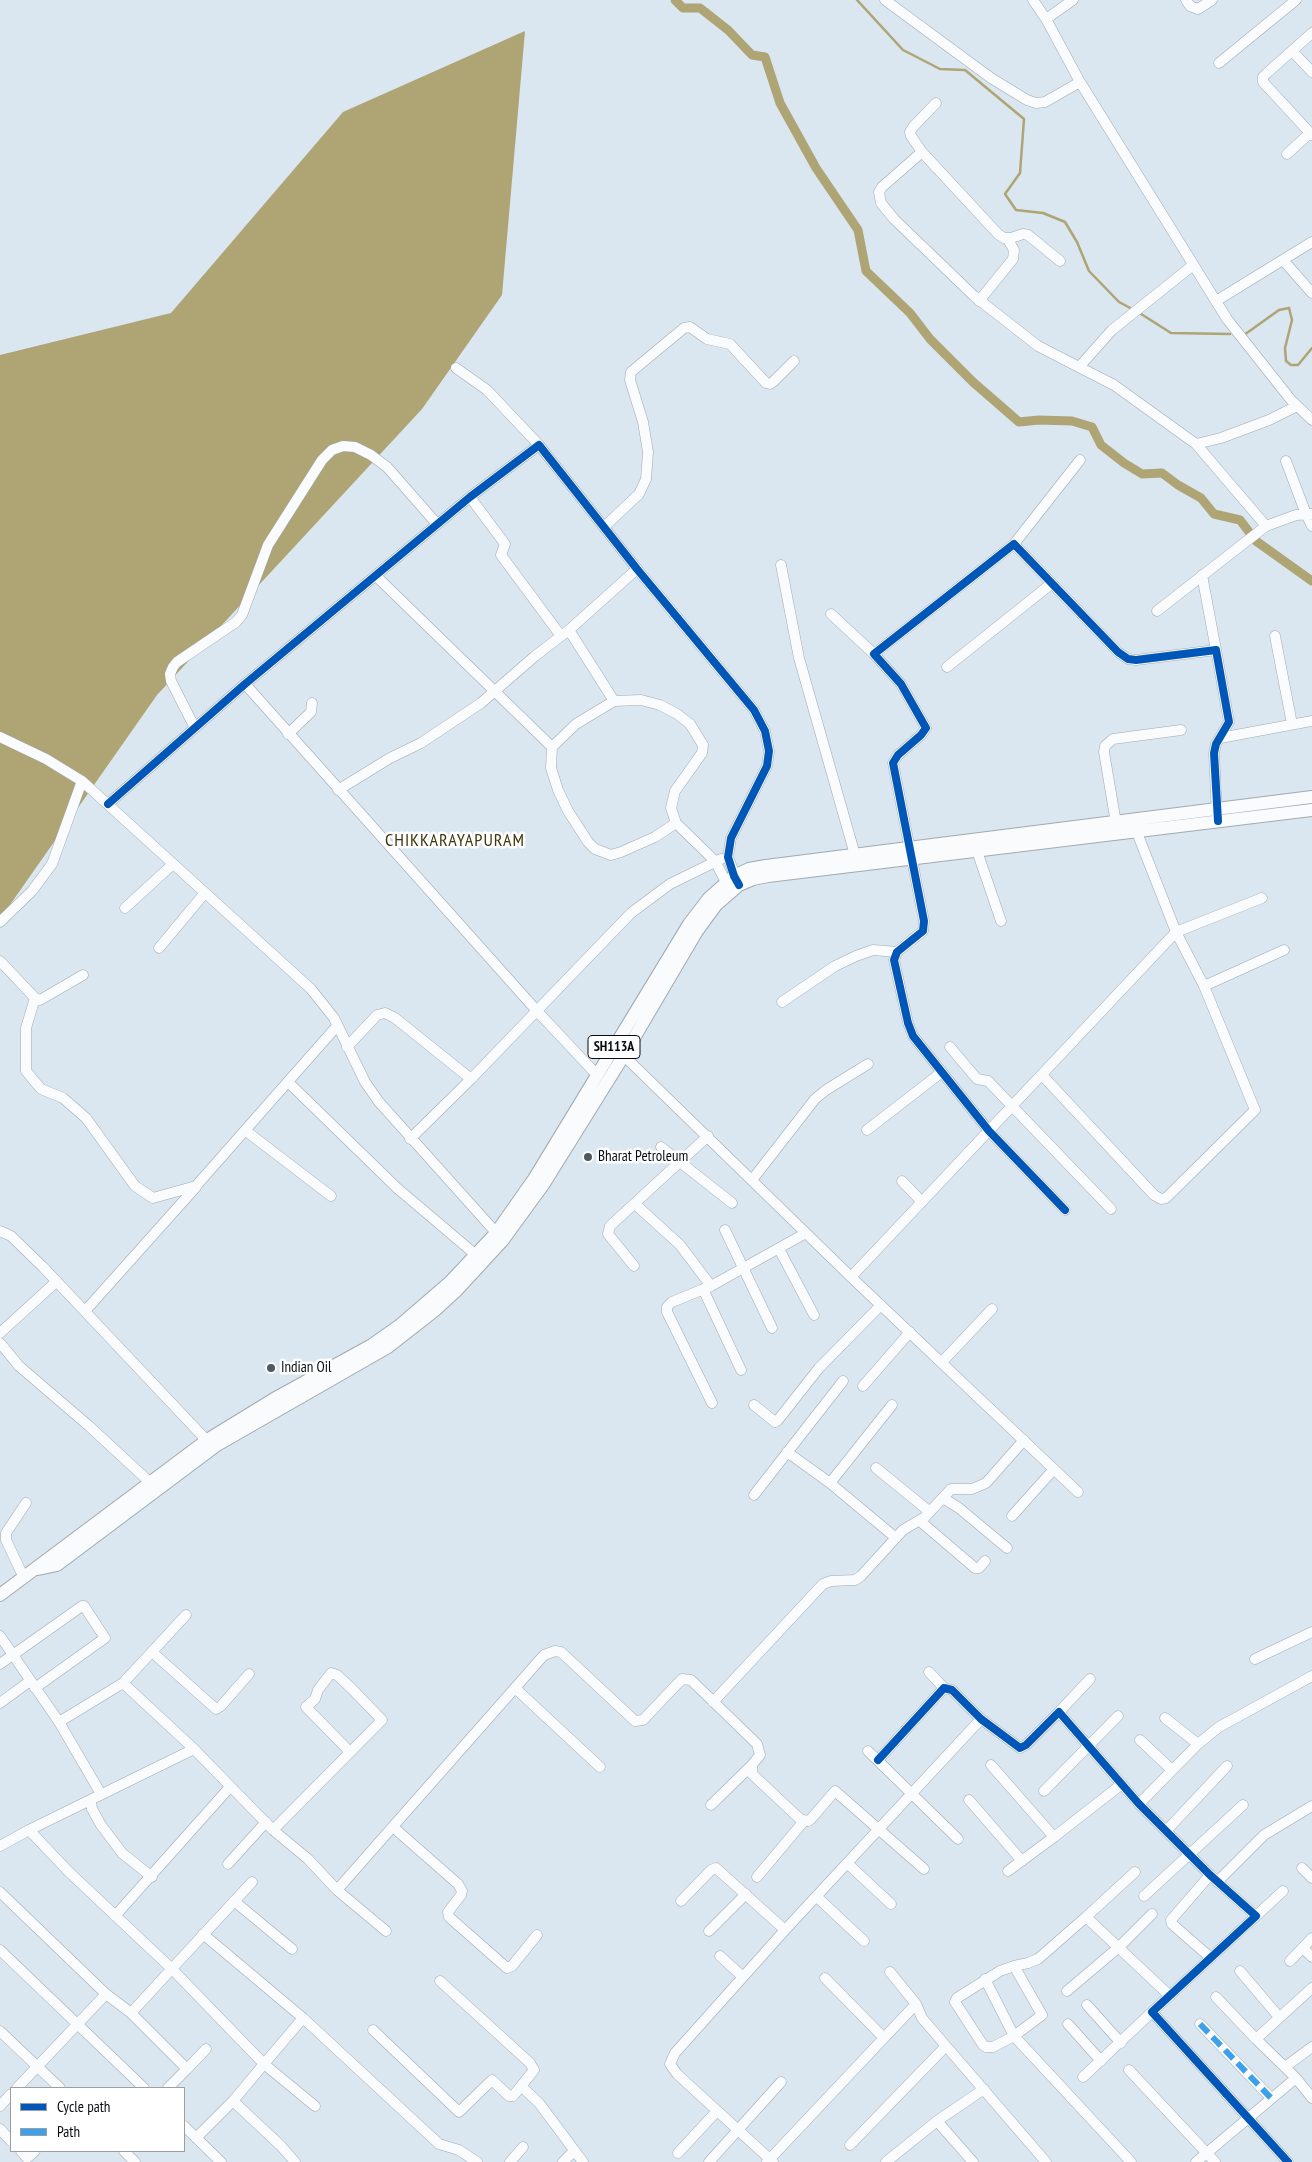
<!DOCTYPE html>
<style>
body{margin:0}
#map{position:relative;width:1312px;height:2162px;overflow:hidden;background:#dae6f0;font-family:"PT Sans Narrow",sans-serif}
canvas{display:block}
.legend{position:absolute;left:10px;top:2087px;width:175px;height:65px;box-sizing:border-box;background:#fff;border:1px solid #9c9ea1;margin:0;padding:6px 9px;list-style:none;font-size:15px;color:#070d13}
.legend li{display:flex;align-items:center;gap:10px;height:25px}
.legend b{width:25px;border:1px solid #9c9ea1}
</style>
<div id="map">
<canvas width="1312" height="2162"></canvas>
<ul class="legend">
<li><b style="height:6px;background:#0057b8"></b>Cycle path</li>
<li><b style="height:6px;background:#3ca1ea"></b>Path</li>
</ul>
</div>
<script>
const c = document.querySelector('canvas').getContext('2d');
c.lineJoin = 'round';
function fillPath(path, color) {
  c.fillStyle = color;
  c.fill(path, 'evenodd');
}
function shape(rows) {
  const path = new Path2D();
  for (const r of rows) {
    path.moveTo(r[0], r[1]);
    for (let i = 2; i < r.length; i += 2) path.lineTo(r[i], r[i + 1]);
  }
  return path;
}
function strokePath(path, color, width, dash) {
  c.strokeStyle = color;
  c.lineWidth = width;
  c.lineCap = dash ? 'butt' : 'round';
  c.setLineDash(dash || []);
  c.stroke(path);
}
function drawText(font, color, halo, rows, align = 'center') {
  c.font = font + ' "PT Sans Narrow",sans-serif';
  c.lineWidth = 5;
  c.setLineDash([]);
  c.textBaseline = 'middle';
  c.strokeStyle = halo;
  c.fillStyle = color;
  for (const [text, x, y, turn = 0] of rows) {
    c.save();
    c.translate(x, y);
    c.rotate((+turn || 0) * Math.PI / 180);
    c.textAlign = isNaN(turn) ? turn : align;
    if (halo) c.strokeText(text, 0, 0);
    c.fillText(text, 0, 0);
    c.restore();
  }
}
const water = shape([
 [525,31,502,295,422,409,157,695,0,919,0,355,171,313,343,112]
]);
const stream = shape([
 [857,0,903,50,940,69,965,70,1024,119,1020,173,1005,194,1016,210,1043,213,1065,222,1077,242,1089,271,1119,302,1134,310],
 [1138,312,1171,333,1230,334],
 [1244,335,1279,310,1289,308,1292,320,1285,348,1286,361,1291,365,1298,365,1312,348]
]);
const canal = shape([
 [675,0,683,8,700,8,728,30,752,55,765,57,780,103,816,168,858,230,866,271,910,313,930,339,973,382,1019,422,1039,420,1072,421,1092,427,1101,445,1124,463,1142,474,1162,473,1178,485,1201,498,1214,514,1240,520,1256,541,1312,581]
]);
const minor = shape([
 [885,0,991,78,1027,100,1036,103,1045,102,1080,82],
 [1033,0,1046,19,1080,82,1227,319,1291,400,1312,420],
 [1186,0,1190,6,1198,9,1212,0],
 [1046,19,1073,0],
 [1312,33,1267,73,1263,77,1263,82,1312,135],
 [1293,52,1312,72],
 [1219,63,1296,0],
 [936,103,913,127,910,132,911,136,922,152,998,234,1004,238,1011,238,1023,234,1028,235,1060,261],
 [922,152,882,187,879,192,881,203,894,219,974,296,1038,346,1114,385,1196,444,1266,526],
 [1287,154,1310,133],
 [1283,260,1312,293],
 [979,301,1013,259,1014,250,1007,238],
 [1216,301,1312,242],
 [1080,366,1112,330,1192,266],
 [456,368,487,390,539,445],
 [1196,444,1221,438,1269,420,1297,406],
 [1286,461,1306,514,1312,526],
 [470,497,505,544,501,555,561,636],
 [604,527,639,494,646,479,648,452,643,422,630,380,631,372,684,328,690,327,707,339,730,344,766,383,770,384,774,381,794,361],
 [1014,544,1080,460],
 [781,565,799,658,857,862],
 [1202,575,1216,650],
 [376,576,552,747,576,724,614,701,641,700,660,705,677,714,690,724,703,745,702,753,675,791,671,808,676,823,715,861,729,888],
 [1157,611,1266,526,1296,515,1312,514],
 [831,614,874,654],
 [1275,636,1292,724],
 [947,667,1051,584],
 [245,684,537,1011,597,1075],
 [614,701,569,630,637,569],
 [195,728,171,681,170,674,173,667,177,662,236,622,242,615,268,545,322,460,332,450,343,446,355,447,371,455,387,467,437,524],
 [288,734,311,712,312,703],
 [0,737,46,759,82,781,311,989,334,1018,365,1082,379,1102,500,1237],
 [1220,738,1312,721],
 [552,747,551,768,558,790,568,811,588,842,595,849,611,855,621,852,655,837,676,823],
 [338,790,390,758,421,743,481,703,535,656,569,630],
 [108,804,245,684,470,497,539,445,637,569,754,710,765,731,769,751,767,766,731,838,728,857,737,881],
 [1116,823,1104,752,1105,746,1113,739,1181,730],
 [977,851,1001,921],
 [125,908,173,864],
 [0,922,32,891,52,864,82,781],
 [159,948,204,894],
 [0,961,35,998,40,1000,83,975],
 [1204,986,1284,950],
 [35,998,26,1028,26,1071,41,1089,63,1098,86,1118,135,1186,153,1198,196,1186,337,1026],
 [782,1002,835,966,856,956,873,950,897,952],
 [347,1047,377,1015,385,1013,395,1018,471,1079],
 [950,1047,977,1079,988,1081,1111,1209],
 [619,1051,851,1277,1078,1492],
 [1042,1075,1154,1195,1161,1199,1166,1198,1255,1110,1204,986,1176,932,1262,898],
 [288,1082,397,1188,476,1255],
 [867,1130,942,1072],
 [246,1131,331,1196],
 [410,1139,471,1079,631,913,670,884,721,859],
 [661,1147,732,1203],
 [752,1180,815,1099,826,1090,868,1064],
 [902,1181,922,1202],
 [635,1204,680,1245,711,1286],
 [1065,1210,989,1131,913,1036,908,1023,894,960,897,952,923,931,924,921,893,763,898,755,921,735,926,728,901,684,874,654,1014,544,1118,652,1128,659,1136,660,1216,650,1229,722,1216,744,1214,753,1217,815],
 [725,1230,772,1328],
 [0,1231,11,1236,43,1267,211,1445],
 [779,1249,814,1315],
 [634,1266,608,1234,610,1226,708,1136],
 [851,1277,1176,932,1134,825],
 [703,1289,741,1370],
 [86,1310,196,1187],
 [0,1333,56,1282],
 [0,1343,19,1366,89,1426,155,1487],
 [942,1362,992,1309],
 [863,1386,910,1332],
 [712,1403,667,1312,667,1307,672,1302,711,1286,806,1233],
 [754,1405,775,1422,778,1420,819,1368,881,1305],
 [892,1405,830,1483,896,1538],
 [787,1452,830,1483],
 [876,1468,930,1512],
 [754,1495,843,1381],
 [943,1498,959,1508,1007,1548],
 [1012,1516,1054,1469],
 [920,1521,975,1568,979,1568,985,1561],
 [24,1578,6,1540,6,1533,26,1503],
 [0,1636,59,1722,101,1794],
 [152,1652,216,1709,221,1706,249,1674],
 [1255,1659,1312,1632],
 [0,1664,82,1606,84,1606,105,1638,35,1688],
 [929,1672,944,1688],
 [123,1683,186,1615],
 [515,1688,600,1767],
 [713,1702,823,1584,831,1581,855,1580,861,1576,903,1530,925,1517,951,1489,972,1489,986,1483,1024,1440],
 [0,1703,30,1681],
 [1059,1712,1090,1679],
 [1165,1718,1198,1744],
 [59,1722,123,1683,194,1749,273,1830,308,1859,337,1890,386,1931],
 [1140,1740,1172,1770],
 [868,1751,958,1839],
 [878,1760,944,1688,952,1690,981,1719,1020,1748,1026,1745,1059,1712,1139,1804,1210,1875,1256,1916,1152,2012,1288,2162],
 [991,1765,1054,1837,1122,1784],
 [1044,1791,1118,1716],
 [969,1800,1022,1861],
 [91,1801,92,1809,101,1825,122,1853,152,1877],
 [1139,1804,1198,1744,1219,1727,1312,1676],
 [711,1805,752,1765],
 [393,1827,458,1884,462,1891,461,1895,448,1912,449,1917,507,1968,512,1966,537,1935],
 [29,1830,69,1872,172,1969,264,2064,233,2101],
 [273,1830,382,1720,351,1688,337,1675,331,1673,318,1690,315,1699,306,1707,350,1752],
 [1166,1831,1227,1766],
 [0,1846,29,1830,194,1749],
 [228,1864,266,1822],
 [848,1864,891,1904],
 [1302,1868,1312,1878],
 [1008,1871,1054,1837],
 [1135,1872,1086,1917,1170,1996],
 [1210,1875,1171,1920,1172,1924,1211,1958],
 [757,1877,804,1821],
 [1217,1882,1264,1835,1312,1806],
 [337,1890,544,1655,555,1651,561,1652,635,1721,643,1720,682,1679,691,1680,757,1744,760,1755,752,1765,752,1774,800,1819,808,1821,811,1819,835,1791,924,1869],
 [0,1892,106,1994,131,2013,187,2069,168,2088],
 [1144,1896,1243,1805],
 [817,1897,864,1941],
 [234,1901,292,1949],
 [681,1901,711,1870,716,1868,785,1930],
 [115,1916,230,1787],
 [1256,1916,1283,1891],
 [709,1931,746,1894],
 [203,1934,303,2018,439,2144,459,2150,477,2162],
 [1303,1948,1312,1957],
 [0,1950,144,2088],
 [720,1956,743,1977],
 [1290,1961,1312,1938],
 [1014,1966,1042,2015,1014,2036,993,2047,986,2047,983,2045,955,2002,957,1998,1000,1971,1014,1966,1028,1963,1038,1959,1086,1917],
 [1240,1971,1279,2017],
 [890,1972,916,2004],
 [825,1978,884,2038],
 [985,1979,1014,2036,1131,2162],
 [1067,1991,1119,1947,1152,1914],
 [1216,1997,1256,2039,1312,1988],
 [1087,2005,1121,2043],
 [131,2013,252,1882],
 [303,2018,264,2064,315,2106],
 [1068,2024,1101,2061],
 [1200,2024,1271,2098],
 [373,2030,459,2112,492,2080,509,2096,513,2096,534,2070,530,2063,440,1981],
 [0,2031,60,2088],
 [1256,2039,1296,2078,1312,2098],
 [946,2046,1046,2162],
 [1285,2067,1312,2047],
 [187,2069,206,2049],
 [1129,2070,1215,2162],
 [1083,2077,1152,2012],
 [522,2087,539,2103,583,2162],
 [17,2088,106,1994],
 [0,2106,11,2094],
 [937,2121,973,2162],
 [184,2126,221,2162],
 [0,2129,11,2141],
 [196,2138,233,2101,281,2146,295,2162],
 [21,2151,27,2158,35,2151],
 [124,2151,135,2162],
 [678,2153,717,2111],
 [510,2162,523,2147],
 [563,2162,574,2151],
 [709,2162,781,2082],
 [767,2162,916,2004,922,2018,946,2046,850,2145],
 [773,2162,677,2074,670,2064,675,2053,785,1930,981,1719],
 [886,2162,937,2121,984,2089],
 [1196,2162,1296,2078]
]);
const major = shape([
 [38,1569,57,1565,217,1445,388,1347,434,1311,457,1290,503,1240,543,1185,624,1055,697,931,716,905,739,885,753,879,768,876,1312,810],
 [0,1595,207,1440,274,1399,372,1345,399,1326,450,1282,496,1233,534,1179,689,924,709,898,734,876,749,869,766,866,1312,797]
]);
const quiet = shape([
 [1200,2024,1271,2098]
]);
const cycleway = shape([
 [108,804,245,684,470,497,539,445,637,569,754,710,765,731,769,751,767,766,731,838,728,857,734,876,739,885],
 [1065,1210,989,1131,913,1036,908,1023,894,960,897,952,923,931,924,921,893,763,898,755,921,735,926,728,901,684,874,654,1014,544,1118,652,1128,659,1136,660,1216,650,1229,722,1216,744,1214,753,1218,821],
 [878,1760,944,1688,952,1690,981,1719,1020,1748,1026,1745,1059,1712,1139,1804,1210,1875,1256,1916,1152,2012,1288,2162]
]);
const markers = [
 [588,1157,5,"#515960"],
 [271,1368,5,"#515960"]
];
const shields = [
 [614,1047,52]
];
const shieldNames = [
 ["SH113A",614,1047]
];
const poiNames = [
 ["Bharat Petroleum",598,1157],
 ["Indian Oil",281,1368]
];
const quarterNames = [
 ["CHIKKARAYAPURAM",455,841]
];
fillPath(water, '#aea474');
strokePath(stream, '#aea474', 2.5);
strokePath(canal, '#aea474', 9);
strokePath(minor, '#a0aab1', 11);
strokePath(major, '#a0aab1', 14);
strokePath(minor, '#f9fbfd', 10);
strokePath(major, '#f9fbfd', 12);
strokePath(quiet, '#3ca1ea', 6, [12, 6]);
strokePath(cycleway, '#0057b8', 8);
for (const [x, y, r, color] of markers) {
  const dot = new Path2D();
  dot.arc(x, y, r, 0, 2 * Math.PI);
  c.fillStyle = color;
  c.fill(dot);
  strokePath(dot, '#fff', 2);
}
for (const [x, y, w] of shields) {
  const box = new Path2D();
  box.roundRect(x - w / 2, y - 11.5, w, 23, 4);
  c.fillStyle = '#fff';
  c.fill(box);
  strokePath(box, '#070d13', 1);
}
drawText('bold 14px', '#070d13', null, shieldNames);
drawText('15px', '#070d13', '#fff', poiNames, 'left');
c.letterSpacing = '1px';
drawText('18px', '#40360c', '#fff', quarterNames);
c.letterSpacing = '0px';
</script>
